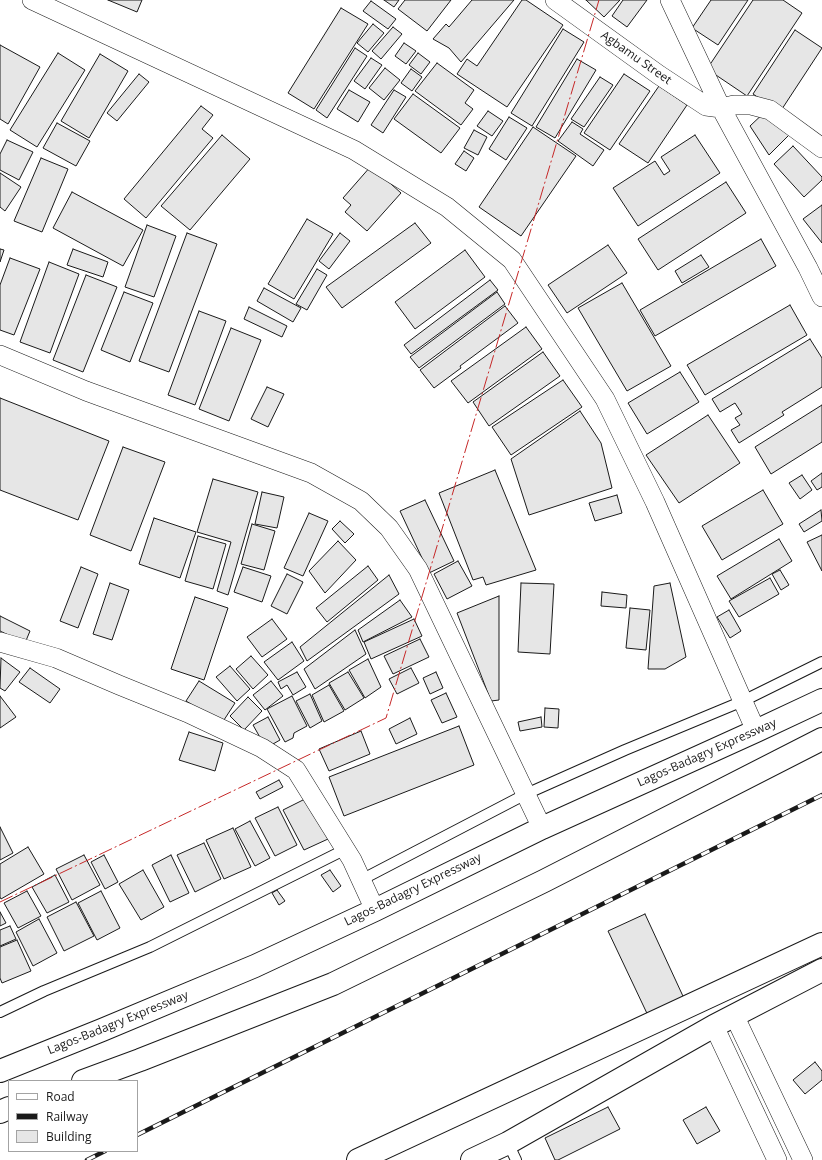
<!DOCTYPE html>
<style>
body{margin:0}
#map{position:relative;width:822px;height:1160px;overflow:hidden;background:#fff;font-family:"Open Sans",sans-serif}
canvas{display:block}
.legend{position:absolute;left:8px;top:1080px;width:130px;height:72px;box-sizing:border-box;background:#fff;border:1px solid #a3a3a3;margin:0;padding:5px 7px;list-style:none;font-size:12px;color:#1a1a1a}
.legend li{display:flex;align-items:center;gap:8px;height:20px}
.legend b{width:20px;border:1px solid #a3a3a3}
</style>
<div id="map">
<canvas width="822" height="1160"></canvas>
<ul class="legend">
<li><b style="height:5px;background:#fff"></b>Road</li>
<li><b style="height:5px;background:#1a1a1a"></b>Railway</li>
<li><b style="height:11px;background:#e6e6e6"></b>Building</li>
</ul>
</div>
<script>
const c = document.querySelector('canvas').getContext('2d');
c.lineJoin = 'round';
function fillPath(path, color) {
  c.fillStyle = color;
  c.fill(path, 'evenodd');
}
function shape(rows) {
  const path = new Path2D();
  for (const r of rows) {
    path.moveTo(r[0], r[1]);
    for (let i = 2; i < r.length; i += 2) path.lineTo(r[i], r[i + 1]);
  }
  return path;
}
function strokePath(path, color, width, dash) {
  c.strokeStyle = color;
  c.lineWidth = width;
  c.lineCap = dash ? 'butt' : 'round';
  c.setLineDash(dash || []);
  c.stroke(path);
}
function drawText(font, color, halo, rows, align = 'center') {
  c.font = font + ' "Open Sans",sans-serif';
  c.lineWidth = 3;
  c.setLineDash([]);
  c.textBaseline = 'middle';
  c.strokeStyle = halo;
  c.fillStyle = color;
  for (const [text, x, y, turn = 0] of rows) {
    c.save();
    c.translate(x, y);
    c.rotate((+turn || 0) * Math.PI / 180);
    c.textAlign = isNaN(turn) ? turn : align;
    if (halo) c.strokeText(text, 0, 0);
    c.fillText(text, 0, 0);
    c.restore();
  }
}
const building = shape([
 [108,0,142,0,137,12,108,0],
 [384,0,399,0,394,7,384,0],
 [405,0,451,0,427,31,398,9,405,0],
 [472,0,514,0,461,62,449,48,433,39,446,24,449,27,472,0],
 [522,0,526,0,563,25,507,107,457,74,467,59,477,66,522,0],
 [586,0,620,0,604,17,586,0],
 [623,0,647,0,627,27,612,16,623,0],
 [711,0,748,0,718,45,692,28,711,0],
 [753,0,783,0,802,13,747,96,707,69,753,0],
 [371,1,396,19,388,29,363,11,371,1],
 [341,8,368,24,314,109,288,93,341,8],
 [373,24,384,33,368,52,357,43,373,24],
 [393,27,402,34,381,59,372,51,393,27],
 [563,29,584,42,532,126,511,113,563,29],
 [795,30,822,48,780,112,753,94,795,30],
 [404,43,416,51,406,64,395,56,404,43],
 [0,45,40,67,8,124,0,119,0,45],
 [355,48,367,56,327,118,316,110,355,48],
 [58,53,85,70,37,147,10,130,58,53],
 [418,53,430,62,421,74,409,65,418,53],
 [100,54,128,71,89,138,61,121,100,54],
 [371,58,382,65,365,89,354,81,371,58],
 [577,59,596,70,555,138,536,127,577,59],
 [437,63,474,90,465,103,473,109,461,125,415,91,437,63],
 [385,68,400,80,384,100,369,88,385,68],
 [411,69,422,77,412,91,401,83,411,69],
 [139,74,149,82,117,121,107,113,139,74],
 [624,74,650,91,610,150,584,133,624,74],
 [600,77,613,85,584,127,571,119,600,77],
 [659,86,687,105,648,163,619,144,659,86],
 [349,90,370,102,358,122,337,109,349,90],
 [394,90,406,97,383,133,371,125,394,90],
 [413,94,460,128,441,153,394,119,413,94],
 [201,106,213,115,202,129,213,138,146,218,124,199,201,106],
 [767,110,789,135,769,155,750,126,767,110],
 [488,111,503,121,492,136,477,126,488,111],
 [509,117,527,128,506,160,489,149,509,117],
 [572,122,583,129,580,134,604,150,593,166,558,141,572,122],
 [57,123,90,141,76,166,43,148,57,123],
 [533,127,576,156,521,236,479,207,533,127],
 [474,130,487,137,478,155,464,148,474,130],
 [222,135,250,159,190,230,161,206,222,135],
 [695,135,720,173,638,226,613,188,655,161,664,175,670,171,661,157,695,135],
 [7,140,33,152,19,180,0,170,0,154,7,140],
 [793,146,822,177,822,180,804,197,774,164,793,146],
 [464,151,474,158,466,171,455,164,464,151],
 [41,158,68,169,42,232,14,221,41,158],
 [371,166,401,193,367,231,345,212,351,205,343,198,371,166],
 [0,173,21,187,5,211,0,207,0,173],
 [726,182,746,213,658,270,638,239,726,182],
 [72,192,143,230,123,266,53,228,72,192],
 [822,205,822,243,803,219,822,205],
 [307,219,333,234,294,299,268,284,307,219],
 [415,223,431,243,342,308,326,287,415,223],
 [147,225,176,236,154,297,125,287,147,225],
 [187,233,217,244,169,372,139,361,187,233],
 [340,233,350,241,329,269,319,261,340,233],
 [761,239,776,266,655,336,640,310,761,239],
 [608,245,627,273,567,313,548,285,608,245],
 [0,249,4,250,0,262,0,249],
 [73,249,108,262,103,277,67,265,73,249],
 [465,250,485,277,415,329,395,302,465,250],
 [701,255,709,267,682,283,675,271,701,255],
 [10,258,40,269,14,335,0,330,0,285,10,258],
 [49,262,79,274,50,353,20,342,49,262],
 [317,269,327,275,307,310,296,304,317,269],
 [86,275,117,287,83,372,53,360,86,275],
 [490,280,498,290,411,354,404,345,490,280],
 [622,283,671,366,627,391,578,308,622,283],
 [264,288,301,308,293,322,257,301,264,288],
 [124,292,153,303,130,362,101,350,124,292],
 [497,292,505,304,419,368,410,357,497,292],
 [790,305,807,335,705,395,687,365,790,305],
 [505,306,518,323,460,366,461,368,434,388,420,370,505,306],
 [249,307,287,326,282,337,244,319,249,307],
 [199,311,226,321,195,405,168,395,199,311],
 [526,327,542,349,468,403,451,381,526,327],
 [231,328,261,340,229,421,199,409,231,328],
 [810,339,822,358,822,387,782,412,784,415,739,443,731,430,740,425,735,418,742,414,735,403,720,412,712,399,810,339],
 [543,352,560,376,489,426,473,402,543,352],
 [680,372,699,402,647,434,628,403,680,372],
 [563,380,582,407,511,455,492,427,563,380],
 [267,387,284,394,268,427,251,419,267,387],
 [0,398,109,441,78,520,0,490,0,398],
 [822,405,822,442,771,474,755,447,822,405],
 [580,411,601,443,612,488,529,515,511,459,580,411],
 [708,415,740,463,679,503,646,455,708,415],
 [123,447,165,462,131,551,90,535,123,447],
 [495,470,536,570,486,585,483,577,473,580,439,493,495,470],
 [822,473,822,487,817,490,811,481,822,473],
 [802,475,812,490,800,499,789,483,802,475],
 [213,479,258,492,228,595,217,591,231,542,197,532,213,479],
 [763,490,783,524,722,560,702,526,763,490],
 [262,492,284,497,277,528,255,524,262,492],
 [617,495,622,513,595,521,589,503,617,495],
 [425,500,454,561,429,573,400,511,425,500],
 [821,510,822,521,804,532,799,524,821,510],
 [309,513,328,521,303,576,284,568,309,513],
 [154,518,196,532,180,578,139,564,154,518],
 [340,521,354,534,345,543,332,529,340,521],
 [252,524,275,531,264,570,241,564,252,524],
 [822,535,822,571,807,542,822,535],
 [198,536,226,544,213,589,185,581,198,536],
 [779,539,792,561,731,599,717,576,779,539],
 [338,541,356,560,325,593,309,571,338,541],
 [458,561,472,586,447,599,434,574,458,561],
 [368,566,378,580,327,622,316,608,368,566],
 [81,567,98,574,78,628,60,621,81,567],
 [243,567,271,576,262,602,234,592,243,567],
 [780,570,789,585,781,590,772,574,780,570],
 [287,574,303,582,287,614,271,606,287,574],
 [389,575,399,594,307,661,300,647,389,575],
 [770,578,779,594,739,617,729,601,770,578],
 [110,583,129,590,112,640,93,634,110,583],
 [521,583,554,584,550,654,518,652,521,583],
 [670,583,686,657,665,669,648,669,654,586,670,583],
 [602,592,627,595,626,608,601,606,602,592],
 [499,596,499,700,491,701,457,613,499,596],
 [195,597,228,608,204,680,171,669,195,597],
 [400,600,412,617,363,642,358,630,400,600],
 [630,608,650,610,646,650,626,648,630,608],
 [729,610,741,631,730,638,717,617,729,610],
 [0,616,30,631,25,643,0,631,0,616],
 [272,619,287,639,262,657,247,637,272,619],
 [414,619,422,636,371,659,364,642,414,619],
 [355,630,366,654,315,689,304,669,355,630],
 [420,639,429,657,393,674,384,656,420,639],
 [292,642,304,661,278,680,264,662,292,642],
 [251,656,268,675,253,689,236,669,251,656],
 [1,658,20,672,5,691,0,688,1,658],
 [368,659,381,687,365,698,349,670,368,659],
 [230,666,250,689,237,701,216,677,230,666],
 [30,668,60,689,50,703,19,682,30,668],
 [411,668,419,683,397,694,389,679,411,668],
 [297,672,306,687,293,695,287,685,281,689,278,682,297,672],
 [348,672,364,698,345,710,329,683,348,672],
 [436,672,443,688,430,694,423,678,436,672],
 [199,681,235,703,222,723,186,701,199,681],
 [271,681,283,696,265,710,253,695,271,681],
 [329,685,344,711,324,722,312,695,329,685],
 [446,693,457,717,442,723,431,700,446,693],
 [310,694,322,721,310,728,296,701,310,694],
 [0,696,16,717,0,728,0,696],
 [292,696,307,726,294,733,293,738,285,742,267,709,292,696],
 [248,697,262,711,244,730,230,716,248,697],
 [545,708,559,709,558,728,544,727,545,708],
 [268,717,280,740,266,748,253,725,268,717],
 [541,717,542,727,520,731,518,722,541,717],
 [410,718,417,734,396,744,389,729,410,718],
 [459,726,474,765,344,816,329,777,459,726],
 [361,731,370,754,329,771,319,749,361,731],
 [189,732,223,743,215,771,179,760,189,732],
 [279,780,283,787,260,799,256,792,279,780],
 [307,798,328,839,304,850,283,810,307,798],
 [278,807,297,845,275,856,255,818,278,807],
 [250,821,270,858,255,866,235,829,250,821],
 [0,827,13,853,0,860,0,827],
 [233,828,251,867,224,879,206,840,233,828],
 [204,843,221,879,195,892,177,855,204,843],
 [28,847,44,874,1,899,0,897,0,864,28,847],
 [84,855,100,885,72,900,56,869,84,855],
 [104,855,118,882,105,889,91,862,104,855],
 [171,855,189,893,170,902,152,865,171,855],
 [143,870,164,907,141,920,119,884,143,870],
 [330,870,341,886,333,892,321,875,330,870],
 [55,875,69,902,47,913,32,887,55,875],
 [277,890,285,901,279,905,272,893,277,890],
 [27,891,41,916,18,928,4,903,27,891],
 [101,891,120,928,97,940,78,903,101,891],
 [76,902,94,936,64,951,47,917,76,902],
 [0,912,6,923,0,926,0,912],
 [645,914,688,1007,652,1024,608,931,645,914],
 [39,919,57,953,33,966,16,932,39,919],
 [10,926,16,939,0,946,0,930,10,926],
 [17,940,31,971,2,983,0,978,0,947,17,940],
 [815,1062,822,1071,822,1080,805,1094,793,1080,815,1062],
 [608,1107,620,1129,558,1160,555,1160,545,1138,608,1107],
 [706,1107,720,1131,697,1144,683,1120,706,1107]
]);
const lane = shape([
 [361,880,526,794,625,750,743,701,822,662],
 [0,1012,44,991,150,947,346,849],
 [508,1143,516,1160]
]);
const street = shape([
 [32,0,354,150,447,207,512,260,605,399,655,502,756,731],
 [555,0,659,75,706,106,721,108,734,105,751,105,770,110,822,148],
 [670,0,721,108,808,268,822,297],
 [0,355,86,391,311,473,361,501,389,528,418,569,542,828],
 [0,642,56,658,119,685,188,713,262,748,296,770,352,860,375,910],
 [734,1015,803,1160],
 [714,1026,777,1160]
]);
const primary = shape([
 [0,1071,102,1030,255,966,375,910,542,828,756,731,822,700],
 [472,1160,508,1143,714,1026,822,970]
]);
const highway = shape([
 [83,1081,140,1060,333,984,544,881,822,739],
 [0,1112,9,1108],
 [358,1160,822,944]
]);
const rail = shape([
 [137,1135,822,795],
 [87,1160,105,1151]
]);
const power = shape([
 [0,902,386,718,599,0]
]);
const streetNames = [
 ["Agbamu Street",636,58,35],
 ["Lagos-Badagry Expressway",707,753,-24],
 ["Lagos-Badagry Expressway",413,890,-26],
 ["Lagos-Badagry Expressway",118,1023,-22]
];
fillPath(building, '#e6e6e6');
strokePath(building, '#1a1a1a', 1);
strokePath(lane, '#1a1a1a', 12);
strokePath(street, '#1a1a1a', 20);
strokePath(primary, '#1a1a1a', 24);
strokePath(highway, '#1a1a1a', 24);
strokePath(lane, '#fff', 10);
strokePath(street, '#fff', 19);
strokePath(primary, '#fff', 22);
strokePath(highway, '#fff', 22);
strokePath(rail, '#1a1a1a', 4.5);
strokePath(rail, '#fff', 3, [9]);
strokePath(power, '#c62828', 1, [14, 3, 2, 3]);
drawText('12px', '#1a1a1a', '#fff', streetNames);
</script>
